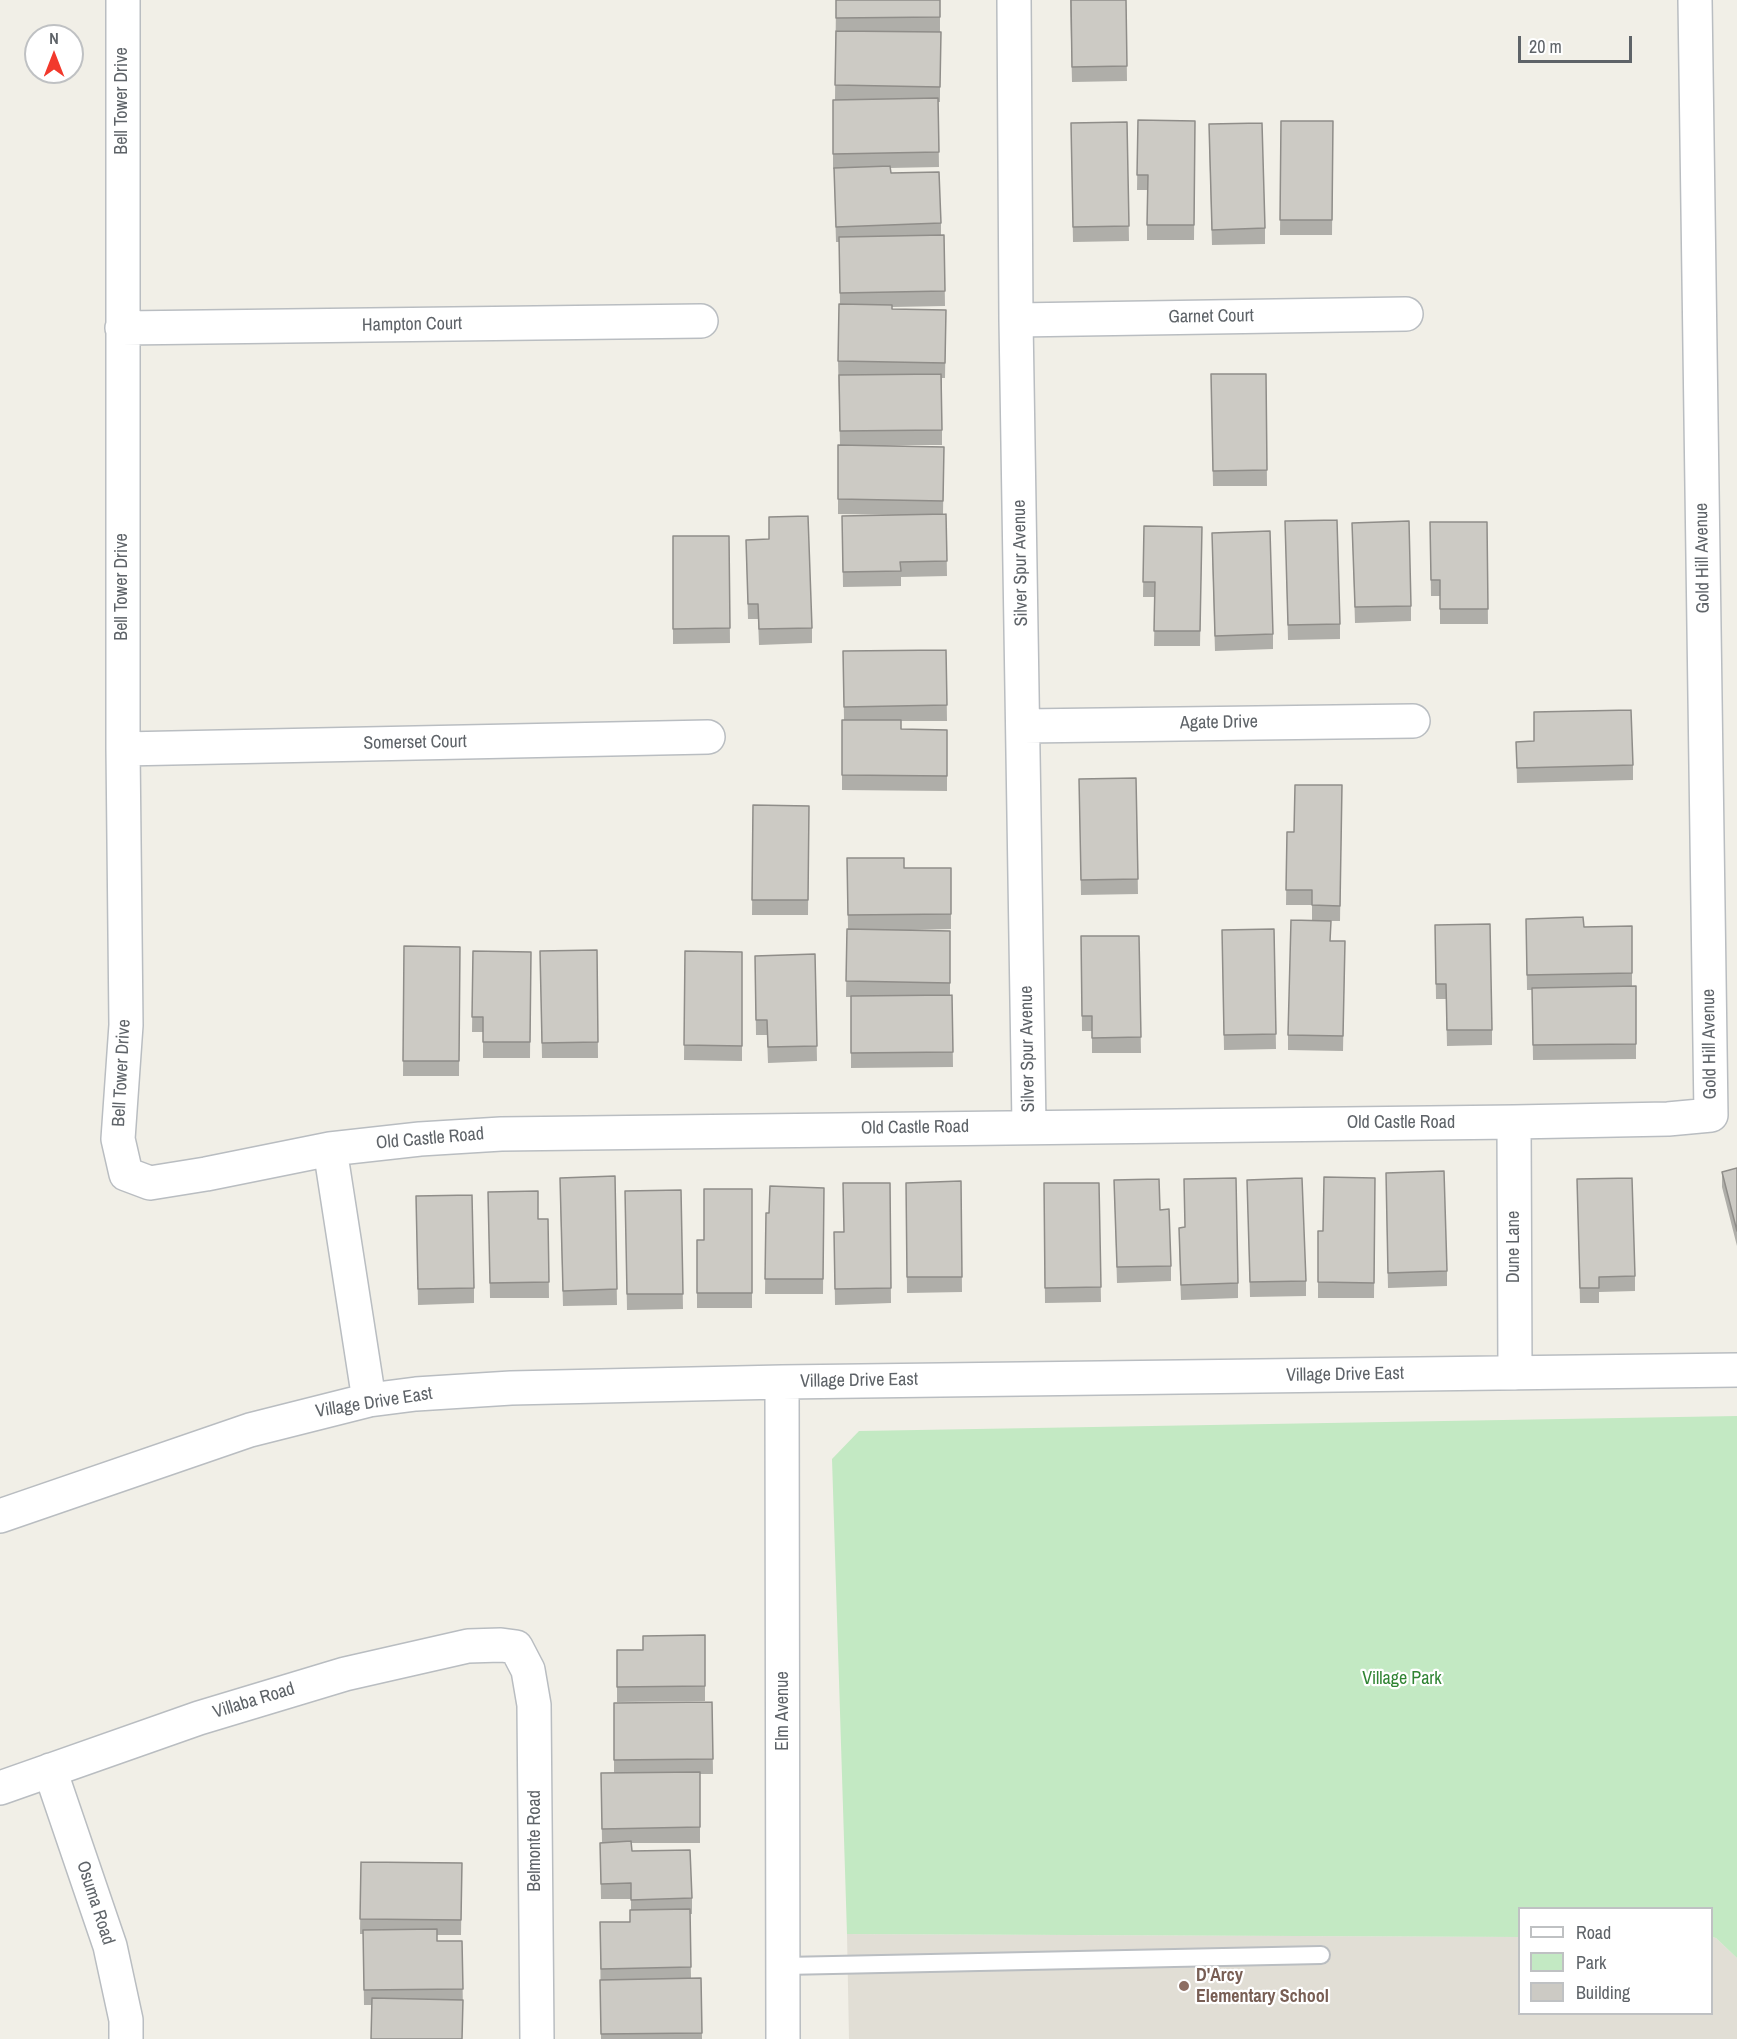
<!DOCTYPE html>
<style>
body{margin:0}
#map{position:relative;width:1737px;height:2039px;overflow:hidden;background:#f1efe7;font-family:"Archivo Narrow",sans-serif}
canvas{display:block}
.legend{position:absolute;left:1518px;top:1907px;width:195px;height:108px;box-sizing:border-box;background:#fff;border:2px solid #bfc1c3;margin:0;padding:8px 10px;list-style:none;font-size:18px;color:#5e6368}
.legend li{display:flex;align-items:center;gap:12px;height:30px}
.legend b{width:30px;border:2px solid #bfc1c3}
.north{position:absolute;left:24px;top:24px;width:60px;height:60px;box-sizing:border-box;background:#fff;border:2px solid #bfc1c3;border-radius:50%;rotate:0deg;font-size:16px;font-weight:700;line-height:24px;text-align:center;color:#5e6368}
.north::after{content:'';display:block;margin:auto;width:21px;height:27px;background:#f2392c;clip-path:polygon(50% 0,100% 100%,50% 72%,0 100%)}
.scale{position:absolute;left:1518px;top:36px;width:114px;height:27px;box-sizing:border-box;border:3px solid #5e6368;border-top:0;padding-left:8px;font-size:18px;line-height:21px;white-space:nowrap;color:#5e6368;-webkit-text-stroke:4px #fff;paint-order:stroke}
</style>
<div id="map">
<canvas width="1737" height="2039"></canvas>
<ul class="legend">
<li><b style="height:8px;background:#fff"></b>Road</li>
<li><b style="height:16px;background:#c3e9c3"></b>Park</li>
<li><b style="height:16px;background:#cccac4"></b>Building</li>
</ul>
<div class="north">N</div>
<div class="scale">20 m</div>
</div>
<script>
const c = document.querySelector('canvas').getContext('2d');
c.lineJoin = 'round';
function fillPath(path, color) {
  c.fillStyle = color;
  c.fill(path, 'evenodd');
}
function shape(rows) {
  const path = new Path2D();
  for (const r of rows) {
    path.moveTo(r[0], r[1]);
    for (let i = 2; i < r.length; i += 2) path.lineTo(r[i], r[i + 1]);
  }
  return path;
}
function strokePath(path, color, width, dash) {
  c.strokeStyle = color;
  c.lineWidth = width;
  c.lineCap = dash ? 'butt' : 'round';
  c.setLineDash(dash || []);
  c.stroke(path);
}
function drawText(font, color, halo, rows, align = 'center') {
  c.font = font + ' "Archivo Narrow",sans-serif';
  c.lineWidth = 4.5;
  c.setLineDash([]);
  c.textBaseline = 'middle';
  c.strokeStyle = halo;
  c.fillStyle = color;
  for (const [text, x, y, turn = 0] of rows) {
    c.save();
    c.translate(x, y);
    c.rotate((+turn || 0) * Math.PI / 180);
    c.textAlign = isNaN(turn) ? turn : align;
    if (halo) c.strokeText(text, 0, 0);
    c.fillText(text, 0, 0);
    c.restore();
  }
}
const education = shape([
 [847,1934,1519,1937,1520,2014,1712,2014,1712,1937,1716,1938,1737,1958,1737,2039,849,2039]
]);
const green = shape([
 [1737,1416,1737,1958,1716,1938,1712,1937,1712,1908,1520,1908,1519,1937,847,1934,832,1459,859,1431]
]);
const lane = shape([
 [784,1966,1321,1955]
]);
const street = shape([
 [123,0,123,749,126,1025,118,1139,126,1174,150,1183,206,1174,330,1149,420,1139,501,1134,1514,1122,1668,1119,1711,1115,1695,0],
 [1014,0,1016,320,1029,1125],
 [1016,320,1406,314],
 [122,328,701,321],
 [1024,726,1413,721],
 [123,749,708,737],
 [1514,1122,1515,1373],
 [330,1149,369,1400],
 [782,1382,783,2039],
 [0,1516,250,1430,369,1400,416,1394,511,1388,782,1382,1737,1370],
 [50,1770,110,1946,126,2020,126,2039],
 [0,1788,199,1718,345,1674,468,1646,501,1645,516,1647,528,1670,534,1705,537,2039]
]);
const wall = shape([
 [836,0,940,0,940,102,938,102,939,167,890,168,891,173,941,223,941,235,944,235,945,306,892,307,892,309,946,310,945,378,942,378,942,445,882,445,944,447,943,514,946,514,947,576,901,577,901,586,843,587,842,516,902,515,838,514,838,445,840,445,838,361,840,304,839,242,836,242,834,169,833,169,833,100,835,100],
 [1070,0,1126,0,1127,81,1072,82],
 [1138,120,1195,121,1194,240,1147,240,1147,190,1137,190],
 [1281,121,1333,121,1332,235,1280,235],
 [1127,122,1129,241,1073,242,1071,123],
 [1209,139,1265,228,1265,244,1212,245],
 [1211,374,1266,374,1267,486,1213,486],
 [1285,521,1340,624,1340,639,1288,640],
 [1430,522,1487,522,1488,624,1440,624,1440,596,1431,596],
 [1352,523,1411,606,1411,621,1355,623],
 [1144,526,1202,527,1200,646,1154,646,1155,597,1143,597],
 [673,536,729,536,730,643,673,644],
 [746,540,812,628,812,643,759,645,758,619,748,619],
 [1212,548,1273,634,1273,649,1215,651],
 [946,650,947,721,901,721,901,729,947,730,947,791,842,790,842,720,844,720,843,651],
 [1516,742,1633,765,1633,780,1517,783],
 [1136,778,1138,894,1081,895,1079,779],
 [1342,785,1340,921,1312,921,1312,905,1286,905,1287,832,1294,832],
 [753,805,809,806,808,915,752,915],
 [847,858,904,868,951,868,951,929,911,930,950,931,950,995,952,995,953,1067,851,1068,851,997,846,997,847,929,848,929],
 [1526,919,1584,927,1632,926,1632,987,1636,986,1636,1059,1533,1060,1532,990,1527,990],
 [1435,925,1492,1030,1492,1045,1447,1046,1446,999,1436,999],
 [1274,929,1276,1049,1224,1050,1222,930],
 [1081,936,1139,936,1141,1053,1092,1053,1092,1031,1082,1031],
 [1331,941,1345,941,1343,1051,1288,1050,1288,1035],
 [404,946,460,947,459,1076,403,1076],
 [597,950,598,1058,542,1058,540,951],
 [473,951,531,952,530,1058,483,1058,483,1032,472,1032],
 [685,951,742,952,742,1061,684,1060],
 [815,954,817,1061,768,1063,767,1035,756,1035,755,956],
 [1737,1168,1737,1246,1722,1187,1722,1172],
 [615,1176,617,1305,563,1306,560,1193],
 [1375,1178,1374,1298,1318,1298,1318,1231,1323,1231],
 [1577,1179,1635,1276,1635,1291,1599,1292,1599,1303,1580,1303],
 [1114,1180,1160,1210,1171,1266,1171,1281,1117,1283],
 [1247,1180,1306,1281,1306,1296,1250,1297],
 [961,1181,962,1292,907,1293,906,1183],
 [890,1183,891,1303,835,1305,834,1232,843,1232],
 [1044,1183,1099,1183,1101,1302,1045,1303],
 [824,1188,823,1294,765,1294,766,1213,769,1213],
 [1386,1188,1447,1271,1447,1286,1388,1288],
 [752,1189,752,1308,697,1308,697,1240,704,1240],
 [681,1190,683,1309,627,1310,625,1191],
 [488,1192,538,1219,548,1219,549,1298,490,1298],
 [416,1196,474,1288,474,1303,418,1305],
 [1179,1243,1238,1283,1238,1298,1181,1300],
 [705,1635,705,1701,617,1702,617,1650,643,1650],
 [712,1702,713,1774,700,1774,700,1843,631,1843,632,1851,692,1898,692,1914,690,1914,691,1979,701,1978,702,2039,601,2039,600,1922,630,1922,630,1910,631,1910,631,1899,601,1899,600,1843,602,1842,601,1773,614,1773,614,1703],
 [361,1862,462,1863,461,1935,437,1935,437,1941,462,1941,463,2015,372,2005,364,2005,363,1934,360,1934]
]);
const building = shape([
 [836,0,940,0,940,17,836,18,836,0],
 [1071,0,1126,0,1127,66,1072,67,1071,0],
 [836,31,941,32,940,87,835,85,836,31],
 [938,98,939,152,833,154,833,100,938,98],
 [1138,120,1195,121,1194,225,1147,225,1148,175,1137,175,1138,120],
 [1281,121,1333,121,1332,220,1280,220,1281,121],
 [1127,122,1129,226,1073,227,1071,123,1127,122],
 [1262,123,1265,228,1212,230,1209,124,1262,123],
 [890,166,891,173,939,172,941,223,836,227,834,168,890,166],
 [944,235,945,291,840,293,839,237,944,235],
 [839,304,892,305,892,309,946,310,945,363,838,361,839,304],
 [941,374,942,430,840,431,839,375,941,374],
 [1211,374,1266,374,1267,470,1213,471,1211,374],
 [838,445,944,447,943,501,838,499,838,445],
 [946,514,947,561,900,562,901,571,843,572,842,516,946,514],
 [808,516,812,628,759,629,758,604,748,604,746,540,769,539,769,517,808,516],
 [1337,520,1340,624,1288,625,1285,521,1337,520],
 [1409,521,1411,606,1355,607,1352,523,1409,521],
 [1430,522,1487,522,1488,609,1440,609,1440,580,1431,580,1430,522],
 [1144,526,1202,527,1200,631,1154,631,1155,582,1143,582,1144,526],
 [1270,531,1273,634,1215,636,1212,533,1270,531],
 [673,536,729,536,730,628,673,629,673,536],
 [946,650,947,705,844,707,843,651,946,650],
 [1631,710,1633,765,1517,768,1516,742,1534,741,1534,712,1631,710],
 [842,720,901,720,901,729,947,730,947,776,842,775,842,720],
 [1136,778,1138,879,1081,880,1079,779,1136,778],
 [1295,785,1342,785,1340,906,1312,905,1312,890,1286,890,1287,832,1294,832,1295,785],
 [753,805,809,806,808,900,752,900,753,805],
 [847,858,904,858,904,868,951,868,951,914,848,915,847,858],
 [1583,917,1584,927,1632,926,1632,973,1527,975,1526,919,1583,917],
 [1291,920,1331,921,1330,941,1345,941,1343,1036,1288,1035,1291,920],
 [1490,924,1492,1030,1447,1030,1446,984,1436,984,1435,925,1490,924],
 [847,929,950,931,950,983,846,981,847,929],
 [1274,929,1276,1034,1224,1035,1222,930,1274,929],
 [1081,936,1139,936,1141,1037,1092,1038,1092,1016,1082,1016,1081,936],
 [404,946,460,947,459,1061,403,1061,404,946],
 [597,950,598,1042,542,1043,540,951,597,950],
 [473,951,531,952,530,1042,483,1042,483,1017,472,1017,473,951],
 [685,951,742,952,742,1046,684,1045,685,951],
 [815,954,817,1046,768,1047,767,1020,756,1020,755,956,815,954],
 [1636,986,1636,1044,1533,1045,1532,988,1636,986],
 [952,995,953,1052,851,1053,851,996,952,995],
 [1737,1168,1737,1231,1722,1172,1737,1168],
 [1444,1171,1447,1271,1388,1273,1386,1173,1444,1171],
 [615,1176,617,1289,563,1291,560,1178,615,1176],
 [1324,1177,1375,1178,1374,1283,1318,1282,1318,1231,1323,1231,1324,1177],
 [1236,1178,1238,1283,1181,1285,1179,1228,1185,1227,1184,1179,1236,1178],
 [1302,1178,1306,1281,1250,1282,1247,1180,1302,1178],
 [1632,1178,1635,1276,1599,1277,1599,1288,1580,1288,1577,1179,1632,1178],
 [1159,1179,1160,1210,1169,1209,1171,1266,1117,1267,1114,1180,1159,1179],
 [961,1181,962,1277,907,1277,906,1183,961,1181],
 [843,1183,890,1183,891,1288,835,1289,834,1232,844,1232,843,1183],
 [1044,1183,1099,1183,1101,1287,1045,1288,1044,1183],
 [770,1186,824,1188,823,1279,765,1279,766,1213,769,1213,770,1186],
 [704,1189,752,1189,752,1293,697,1293,697,1240,704,1240,704,1189],
 [681,1190,683,1294,627,1294,625,1191,681,1190],
 [538,1191,538,1219,548,1219,549,1282,490,1283,488,1192,538,1191],
 [472,1195,474,1288,418,1289,416,1196,472,1195],
 [705,1635,705,1686,617,1687,617,1650,643,1650,643,1636,705,1635],
 [712,1702,713,1759,614,1760,614,1703,712,1702],
 [700,1772,700,1827,602,1829,601,1773,700,1772],
 [631,1841,632,1851,690,1850,692,1898,631,1900,631,1883,601,1884,600,1843,631,1841],
 [361,1862,462,1863,461,1920,360,1919,361,1862],
 [690,1909,691,1967,601,1969,600,1922,630,1922,630,1910,690,1909],
 [437,1929,437,1941,462,1941,463,1989,364,1990,363,1930,437,1929],
 [701,1978,702,2033,601,2034,600,1980,701,1978],
 [372,1998,463,2000,462,2039,371,2039,372,1998]
]);
const markers = [
 [1184,1986,6,"#8d6e63"]
];
const streetNames = [
 ["Bell Tower Drive",122,101,-90],
 ["Garnet Court",1211,317,-1],
 ["Hampton Court",412,325,-1],
 ["Gold Hill Avenue",1703,558,-91],
 ["Silver Spur Avenue",1021,563,-91],
 ["Bell Tower Drive",122,587,-90],
 ["Agate Drive",1219,723,-1],
 ["Somerset Court",415,743,-1],
 ["Gold Hill Avenue",1710,1044,-91],
 ["Silver Spur Avenue",1028,1049,-91],
 ["Bell Tower Drive",122,1073,-87],
 ["Old Castle Road",1401,1123],
 ["Old Castle Road",915,1128,-1],
 ["Old Castle Road",430,1139,-5],
 ["Dune Lane",1514,1247,-90],
 ["Village Drive East",1345,1375,-1],
 ["Village Drive East",859,1381,-1],
 ["Village Drive East",374,1403,-9],
 ["Villaba Road",254,1701,-17],
 ["Elm Avenue",783,1711,-90],
 ["Belmonte Road",535,1841,-90],
 ["Osuma Road",95,1903,72]
];
const parkNames = [
 ["Village Park",1402,1679]
];
const educationNames = [
 ["D'Arcy",1196,1976],
 ["Elementary School",1196,1997]
];
fillPath(education, '#e1ded5');
fillPath(green, '#c3e9c3');
strokePath(lane, '#b9bdc1', 20);
strokePath(street, '#b9bdc1', 36);
strokePath(lane, '#fff', 16);
strokePath(street, '#fff', 33);
fillPath(wall, '#afaea9');
fillPath(building, '#cccac4');
strokePath(building, '#8f8d89', 1.5);
for (const [x, y, r, color] of markers) {
  const dot = new Path2D();
  dot.arc(x, y, r, 0, 2 * Math.PI);
  c.fillStyle = color;
  c.fill(dot);
  strokePath(dot, '#fff', 2);
}
drawText('18px', '#5e6368', '#fff', streetNames);
drawText('18px', '#308433', '#fff', parkNames);
drawText('bold 18px', '#785e54', '#fff', educationNames, 'left');
</script>
